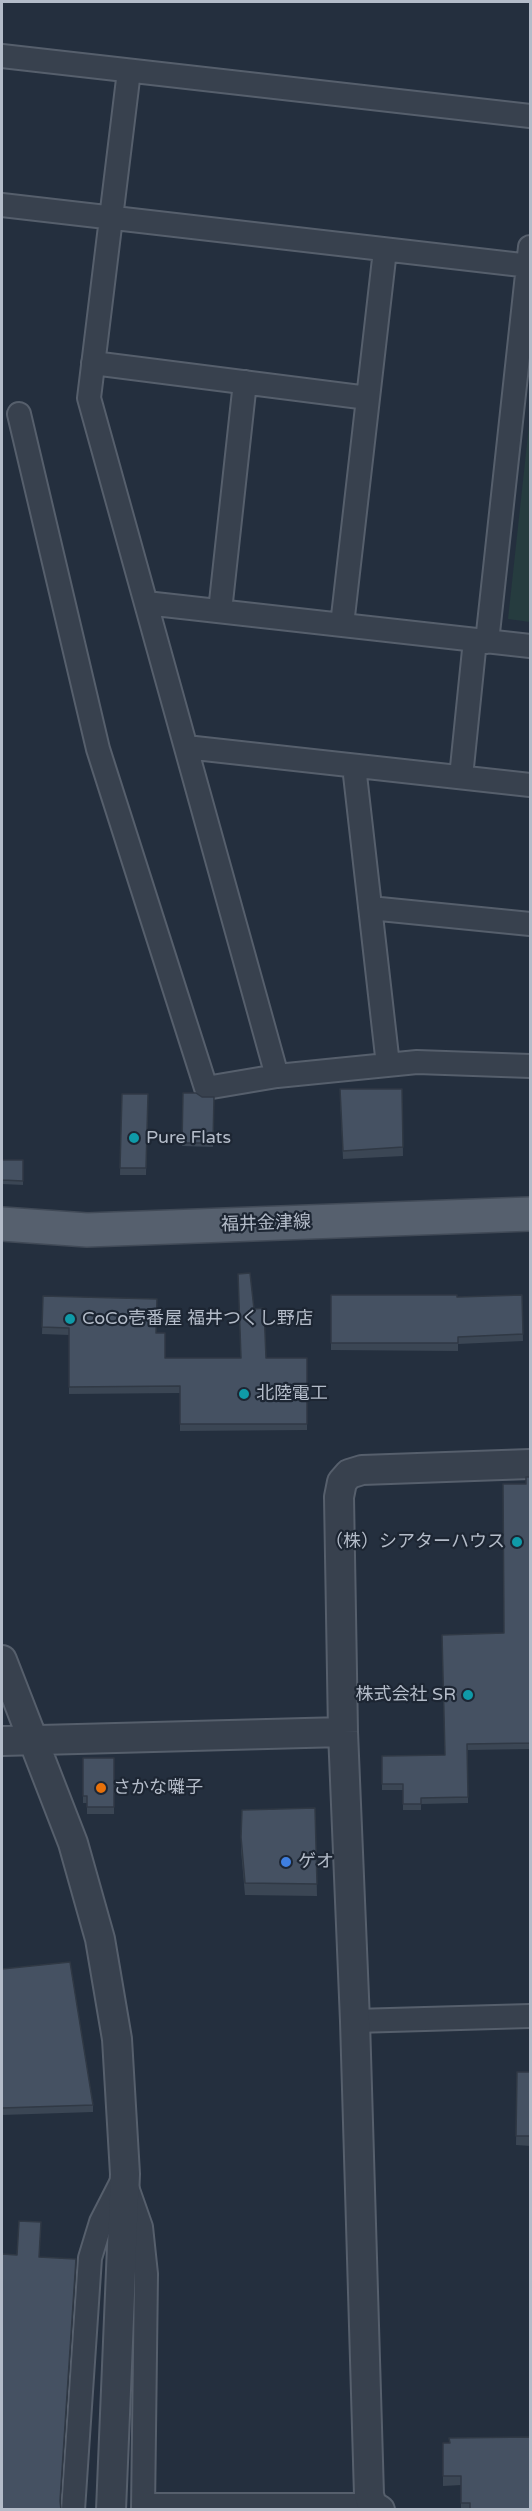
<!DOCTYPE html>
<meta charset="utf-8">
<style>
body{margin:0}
#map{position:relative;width:532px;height:2511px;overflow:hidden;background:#242f3e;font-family:"Varela Round",sans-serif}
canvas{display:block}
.frame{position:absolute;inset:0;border:3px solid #b4bcc9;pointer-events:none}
</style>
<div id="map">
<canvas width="532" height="2511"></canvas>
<div class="frame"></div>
</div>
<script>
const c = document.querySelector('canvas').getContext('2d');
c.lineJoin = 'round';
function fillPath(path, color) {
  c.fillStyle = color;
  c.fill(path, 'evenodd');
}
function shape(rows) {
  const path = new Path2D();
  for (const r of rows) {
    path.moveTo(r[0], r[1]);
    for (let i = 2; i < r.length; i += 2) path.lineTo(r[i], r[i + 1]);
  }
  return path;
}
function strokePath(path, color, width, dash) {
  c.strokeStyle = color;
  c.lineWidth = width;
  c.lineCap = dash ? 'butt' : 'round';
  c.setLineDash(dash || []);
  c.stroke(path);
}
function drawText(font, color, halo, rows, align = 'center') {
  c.font = font + ' "Varela Round","Noto Sans JP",sans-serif';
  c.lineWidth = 4.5;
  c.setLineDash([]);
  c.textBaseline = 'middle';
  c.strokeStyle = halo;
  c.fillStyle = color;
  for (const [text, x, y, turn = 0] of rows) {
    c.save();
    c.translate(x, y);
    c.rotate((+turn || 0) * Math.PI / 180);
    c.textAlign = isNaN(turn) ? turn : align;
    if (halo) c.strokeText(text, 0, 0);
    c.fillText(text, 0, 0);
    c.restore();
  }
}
const green = shape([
 [530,416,530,622,508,619]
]);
const minor = shape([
 [2,56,530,116],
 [129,71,89,398,277,1076],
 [2,205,530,266],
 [93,363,368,398],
 [19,414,98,749,206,1088,277,1076,417,1062,530,1066],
 [146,603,530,646],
 [220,611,245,382],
 [342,625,385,250],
 [487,642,530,247],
 [186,747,530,785],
 [354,766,388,1065],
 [461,777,475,640],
 [370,908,530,924],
 [355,2021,530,2016],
 [128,2190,141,2227,146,2274,143,2510],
 [143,2505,372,2505],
 [73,2510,90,2258,101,2222,123,2179]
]);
const tertiary = shape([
 [2,1660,73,1843,100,1939,117,2039,125,2174,111,2510],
 [2,1741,343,1732],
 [380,2510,372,2505,369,2495,355,2021,343,1732,339,1497,342,1482,349,1474,362,1470,530,1464]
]);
const primary = shape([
 [2,1224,87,1230,530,1214]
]);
const wall = shape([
 [402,1089,403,1156,343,1159,340,1097],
 [183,1093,202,1097,214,1097,213,1147,182,1146],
 [122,1094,148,1094,146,1175,120,1175],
 [2,1160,23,1160,23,1185,2,1184],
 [331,1295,457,1297,522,1295,523,1341,458,1344,458,1351,331,1350],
 [43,1296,165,1358,241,1358,254,1309,266,1358,307,1358,307,1430,180,1431,180,1393,69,1394,69,1335,42,1334],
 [531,1477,531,1749,468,1750,468,1803,421,1804,421,1810,403,1810,403,1790,382,1790,382,1756,445,1755,504,1633,526,1484],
 [83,1758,114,1758,114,1814,87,1814,87,1803,83,1803],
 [315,1808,317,1896,245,1895,241,1850,241,1837],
 [2,1969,93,2105,93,2112,2,2115],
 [517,2072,531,2072,531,2146,516,2145],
 [443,2443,531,2510,461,2510,461,2485,443,2486]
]);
const shadedWall = shape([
 [76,2259,76,2267,60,2509,60,2501]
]);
const building = shape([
 [340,1089,402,1089,403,1147,343,1151,340,1089],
 [183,1093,196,1093,202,1097,214,1097,213,1143,182,1143,183,1093],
 [122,1094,148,1094,146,1168,120,1168,122,1094],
 [2,1160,23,1160,23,1181,2,1180,2,1160],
 [250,1273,254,1309,264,1308,266,1358,307,1358,307,1424,180,1424,180,1386,69,1387,69,1328,42,1327,43,1296,157,1299,156,1333,165,1333,165,1358,241,1358,238,1274,250,1273],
 [331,1295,457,1295,457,1297,522,1295,523,1334,458,1337,458,1343,331,1343,331,1295],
 [526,1477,531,1477,531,1743,467,1744,468,1797,421,1798,421,1804,403,1804,403,1784,382,1784,382,1756,445,1755,442,1635,504,1633,503,1484,526,1484,526,1477],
 [83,1758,114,1758,114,1807,87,1807,87,1796,83,1796,83,1758],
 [315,1808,317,1884,245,1883,241,1837,242,1810,315,1808],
 [70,1962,93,2105,2,2108,2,1969,70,1962],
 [517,2072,531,2072,531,2136,516,2136,517,2072],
 [19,2221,41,2222,39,2257,76,2259,60,2501,61,2510,2,2510,2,2254,17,2255,19,2221],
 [531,2437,531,2510,470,2510,470,2503,461,2503,461,2476,443,2476,443,2443,450,2443,449,2438,531,2437]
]);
const markers = [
 [134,1138,6,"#0f9aa8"],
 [70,1319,6,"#0f9aa8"],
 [244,1394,6,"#0f9aa8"],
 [517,1542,6,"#0f9aa8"],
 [468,1695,6,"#0f9aa8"],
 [101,1788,6,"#e8710a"],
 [286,1862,6,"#3f7fe0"]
];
const poiNames = [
 ["Pure Flats",146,1138],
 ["CoCo壱番屋 福井つくし野店",82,1319],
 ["北陸電工",256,1394],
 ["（株）シアターハウス",505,1542,"right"],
 ["株式会社 SR",456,1695,"right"],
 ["さかな囃子",113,1788],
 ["ゲオ",298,1862]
];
const streetNames = [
 ["福井金津線",266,1224,-2]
];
fillPath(green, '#263c3f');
strokePath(minor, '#565f6c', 26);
strokePath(tertiary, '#565f6c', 32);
strokePath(primary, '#414a57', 36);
strokePath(minor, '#38414e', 22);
strokePath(tertiary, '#38414e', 28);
strokePath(primary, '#56606e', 33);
fillPath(wall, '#3b4654');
fillPath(shadedWall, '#303945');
fillPath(building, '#455162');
strokePath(building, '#303945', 1.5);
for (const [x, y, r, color] of markers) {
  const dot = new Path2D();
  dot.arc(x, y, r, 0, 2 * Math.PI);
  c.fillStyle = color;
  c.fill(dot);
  strokePath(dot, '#1d2633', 2);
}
drawText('18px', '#b4bcc9', '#1d2633', poiNames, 'left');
drawText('18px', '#b4bcc9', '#1d2633', streetNames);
</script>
